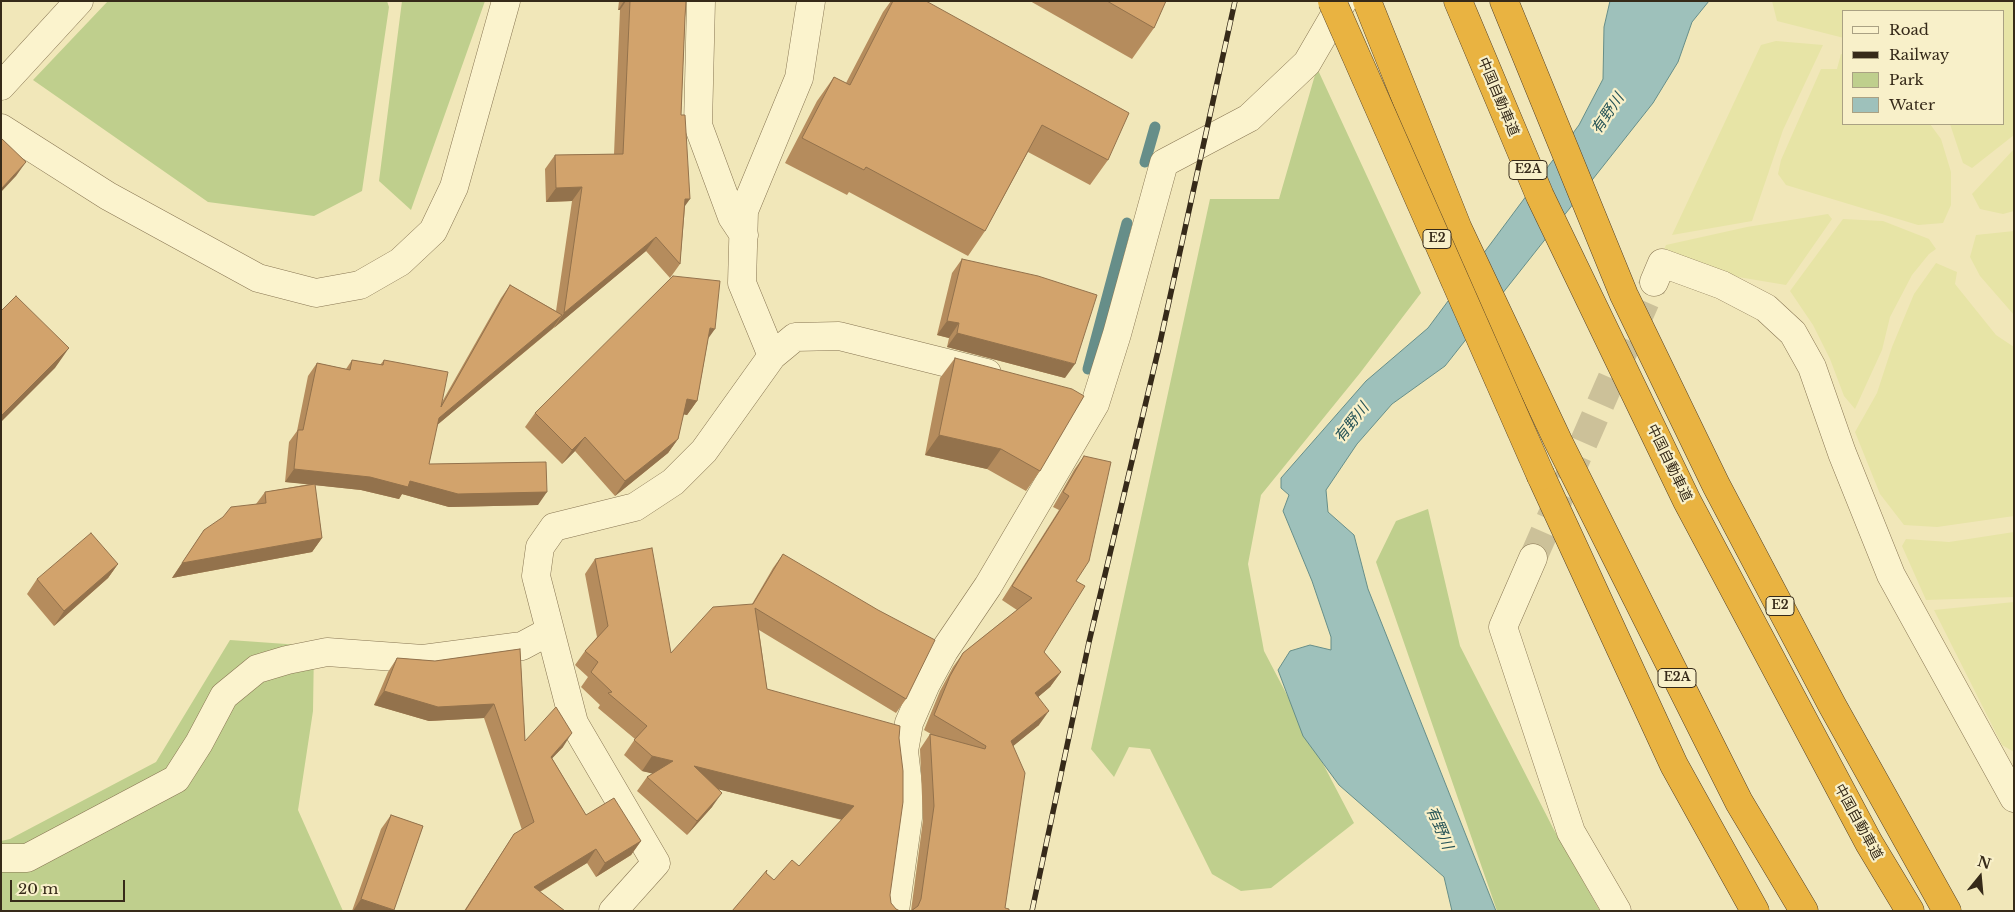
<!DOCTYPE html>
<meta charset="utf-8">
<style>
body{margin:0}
#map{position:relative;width:2015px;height:912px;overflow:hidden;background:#f1e7b9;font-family:"Libre Baskerville",serif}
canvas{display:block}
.frame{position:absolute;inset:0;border:2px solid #362a19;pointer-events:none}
.legend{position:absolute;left:1842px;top:10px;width:162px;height:115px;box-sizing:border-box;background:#f8f0c9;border:1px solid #aaa183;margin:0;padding:6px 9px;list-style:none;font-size:15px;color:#362a19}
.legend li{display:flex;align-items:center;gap:10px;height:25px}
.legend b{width:25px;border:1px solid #aaa183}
.north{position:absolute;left:1955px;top:852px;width:50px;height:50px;-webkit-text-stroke:4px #f8f0c9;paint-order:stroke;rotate:17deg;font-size:14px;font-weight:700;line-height:20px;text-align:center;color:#362a19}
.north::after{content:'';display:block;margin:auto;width:18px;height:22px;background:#362a19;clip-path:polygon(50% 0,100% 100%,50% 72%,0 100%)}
.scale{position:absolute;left:10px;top:880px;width:115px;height:22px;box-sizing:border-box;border:2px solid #362a19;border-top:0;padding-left:6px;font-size:15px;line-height:18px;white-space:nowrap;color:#362a19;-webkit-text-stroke:4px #f8f0c9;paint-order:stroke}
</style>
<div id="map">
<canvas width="2015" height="912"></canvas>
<div class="frame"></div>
<ul class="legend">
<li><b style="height:6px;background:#fbf3cd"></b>Road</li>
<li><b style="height:6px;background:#362a19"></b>Railway</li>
<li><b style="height:14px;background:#bfcf8d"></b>Park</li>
<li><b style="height:14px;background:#9ec1bb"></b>Water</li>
</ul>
<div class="north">N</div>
<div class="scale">20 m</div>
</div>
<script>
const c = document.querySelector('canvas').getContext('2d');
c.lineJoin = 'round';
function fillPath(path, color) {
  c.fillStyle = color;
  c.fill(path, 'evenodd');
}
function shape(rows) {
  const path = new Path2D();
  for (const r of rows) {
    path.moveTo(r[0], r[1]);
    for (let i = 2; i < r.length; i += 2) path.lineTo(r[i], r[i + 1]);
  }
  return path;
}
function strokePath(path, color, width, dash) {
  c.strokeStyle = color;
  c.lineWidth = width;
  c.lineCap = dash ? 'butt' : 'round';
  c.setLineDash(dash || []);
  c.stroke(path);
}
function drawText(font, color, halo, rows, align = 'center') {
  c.font = font + ' "Libre Baskerville","Noto Sans JP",serif';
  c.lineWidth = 4.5;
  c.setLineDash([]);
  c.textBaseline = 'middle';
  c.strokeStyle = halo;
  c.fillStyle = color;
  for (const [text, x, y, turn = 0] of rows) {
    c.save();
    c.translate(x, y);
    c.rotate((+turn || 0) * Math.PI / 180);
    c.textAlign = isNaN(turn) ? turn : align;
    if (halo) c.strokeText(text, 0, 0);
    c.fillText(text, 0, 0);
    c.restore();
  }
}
const farmland = shape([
 [1772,1,2014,1,2014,135,1972,168,1963,163,1950,124,2004,124,2004,11,1844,11,1844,38,1777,21],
 [1776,41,1823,45,1783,130,1752,221,1672,235,1761,45],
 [1841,54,1844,55,1844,124,1930,124,1941,139,1951,172,1951,205,1943,223,1918,225,1786,185,1778,174,1781,160,1821,69,1837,69],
 [2014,149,2014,211,2003,214,1980,209,1972,194],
 [1828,214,1832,219,1786,285,1732,276,1663,252,1666,245,1747,227],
 [1843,219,1883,221,1929,239,1936,249,1929,254,1912,275,1890,317,1882,350,1855,409,1844,396,1830,359,1813,325,1790,291],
 [2014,231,2014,315,1980,276,1970,257,1976,235],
 [1936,263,1957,272,1955,284,1996,335,2014,347,2014,516,1937,527,1904,525,1880,494,1855,432,1877,393,1892,347,1914,294],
 [2014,532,2014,597,1926,600,1902,546,1906,539,1949,542],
 [2014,602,2014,752,2002,745,1934,610]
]);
const green = shape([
 [108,1,387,1,389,7,362,191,314,216,208,202,33,80],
 [402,1,485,1,411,210,379,181],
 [1317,68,1421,293,1360,373,1261,495,1248,564,1264,651,1354,823,1271,888,1241,891,1212,874,1150,749,1129,747,1114,777,1091,749,1210,199,1279,199],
 [1428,509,1460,646,1553,828,1600,911,1497,911,1376,562,1396,521],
 [230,640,314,646,313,711,298,810,343,911,1,911,1,841,10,839,156,762]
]);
const water = shape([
 [1610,1,1709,1,1692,22,1678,62,1653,103,1445,366,1392,404,1357,444,1326,490,1328,512,1354,535,1368,589,1496,911,1452,911,1444,877,1339,785,1303,736,1278,670,1290,651,1310,645,1331,650,1331,637,1312,581,1283,511,1289,495,1281,488,1281,478,1366,381,1428,328,1579,125,1603,79,1604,27,1610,1]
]);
const stream = shape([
 [1145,162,1155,127],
 [1088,369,1127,223]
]);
const streetTunnel = shape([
 [1533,558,1654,282]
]);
const street = shape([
 [701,1,698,125,732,217,744,235],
 [811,1,799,78,744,211,742,283,772,356,795,337,839,336,987,373],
 [1,86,79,1],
 [1,128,108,196,258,278,316,293,360,285,400,262,433,231,454,187,506,1],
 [1654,282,1662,263,1722,285,1766,308,1793,333,1812,367,1842,453,1891,575,2014,798],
 [1533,558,1503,627,1571,832,1617,911],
 [1,858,27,858,176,779,199,743,224,696,257,669,287,660,327,652,423,659,522,646,550,631],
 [613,911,656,863,574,723,536,576,540,547,554,527,635,507,673,482,704,451,772,356],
 [895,911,908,818,908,785,904,751,909,723,926,684,944,651,988,586,1095,404,1117,334,1164,163,1249,118,1307,63,1343,1]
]);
const highway = shape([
 [1367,1,1458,229,1558,441,1739,802,1804,911],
 [1458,1,1540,196,1687,501,1869,843,1910,911],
 [1504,1,1624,295,1716,485,1832,705,1947,911],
 [1541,476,1674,765,1755,911]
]);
const rail = shape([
 [1032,911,1089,642,1159,347,1235,1]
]);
const highwayBridge = shape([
 [1332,1,1541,476]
]);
const wall = shape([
 [619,1,686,1,685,17,681,115,685,207,680,264,670,278,646,251,437,425,429,464,538,505,449,507,402,494,399,499,361,490,315,485,322,538,312,552,172,578,204,530,256,504,265,492,310,484,285,482,289,442,297,431,308,376,317,363,346,369,352,360,380,365,384,360,442,402,501,298,510,285,556,311,572,201,546,202,545,169,555,155,614,154,620,10,618,10],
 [891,1,926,1,1108,160,1090,185,1028,152,985,231,968,256,849,192,847,195,785,163,817,101,834,77,846,83,883,12],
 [1030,1,1166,1,1154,28,1132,59],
 [962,259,1065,378,947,347,949,338,937,335,952,273],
 [708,340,697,401,687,415,683,414,678,439,668,453,615,496,575,451,562,464,525,427,535,413],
 [955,358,1040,471,1026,491,987,469,925,455,940,378],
 [1084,456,1076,581,1044,652,1061,672,1050,687,1038,697,1039,725,1013,746,1005,908,911,911,923,820,920,749,930,734,931,734,924,730,940,691,953,667,963,653,1017,610,1002,600,1059,510,1053,507,1074,470],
 [783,554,906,699,896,713,759,630,767,689,899,738,903,802,732,911,766,873,774,880,799,866,842,820,718,789,712,807,687,835,637,791,647,777,653,773,642,771,624,755,635,739,598,708,600,705,581,687,588,677,575,665,585,651,597,637,585,574,595,559,671,653,752,604,773,568],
 [118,564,108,578,54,626,27,594,37,579],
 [520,649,525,741,563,747,552,758,586,815,641,841,631,855,596,877,587,863,540,892,565,911,464,911,514,834,522,830,484,718,429,721,374,705,388,672,397,658,435,661],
 [391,815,423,826,393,911,352,911,381,829]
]);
const shadedWall = shape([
 [624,1,626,1,620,10,618,10],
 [26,162,16,176,1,192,1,189],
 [582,187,572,201,546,202,556,188],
 [685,199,690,199,680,213],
 [656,237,646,251,554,328,564,313],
 [562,315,553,328,430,431,439,418],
 [947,321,959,323,949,338,937,335],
 [710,328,715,329,705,343],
 [957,333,1075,364,1065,378,947,347],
 [69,348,55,368,1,422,1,416],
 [687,399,697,401,687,415,677,413],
 [939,435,1001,449,987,469,925,455],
 [585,437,575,451,562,464,572,450],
 [678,439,668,453,615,496,625,481],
 [294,469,410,481,547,492,538,505,449,507,402,494,399,499,361,490,285,482],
 [322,538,312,552,172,578,182,563],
 [118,564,108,578,54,626,64,611],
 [1061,672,1050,687,1025,708,1035,693],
 [384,691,494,704,484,718,429,721,374,705],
 [1049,711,1039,725,1001,756,1011,741],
 [572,733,563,747,541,770,551,757],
 [652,756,673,761,662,776,642,771],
 [694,766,854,806,844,820,684,781],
 [722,793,712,807,687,835,697,821],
 [641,841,631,855,596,877,605,863],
 [596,849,587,863,524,901,534,887],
 [361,899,394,910,393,911,353,911]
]);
const building = shape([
 [630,1,686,1,685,17,681,115,685,115,690,199,685,199,680,264,656,237,564,313,582,187,556,188,555,155,623,154,630,1],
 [893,1,926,1,1129,113,1108,160,1042,125,985,231,866,167,864,170,802,138,834,77,850,85,893,1],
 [1107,1,1166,1,1154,28,1107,1],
 [1,138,26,162,1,189,1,138],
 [962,259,1038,276,1097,295,1075,364,957,333,959,323,947,321,962,259],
 [673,276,720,281,715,329,710,328,697,401,687,399,678,439,625,481,585,437,572,450,535,413,673,276],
 [510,285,562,315,439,418,429,464,546,462,547,492,458,494,410,481,408,487,370,477,294,469,298,430,303,430,317,363,350,370,352,360,383,365,384,360,448,372,441,407,510,285],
 [16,296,69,348,1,416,1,311,16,296],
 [955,358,1072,389,1084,396,1040,471,1001,449,939,435,955,358],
 [1084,456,1111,462,1089,561,1076,581,1085,586,1044,652,1061,672,1035,693,1049,711,1011,741,1025,773,1005,908,1009,909,1009,911,911,911,918,906,921,899,934,806,930,734,985,749,986,746,934,715,950,676,963,653,1032,598,1012,586,1069,496,1063,492,1084,456],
 [315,484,322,538,182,563,204,530,223,517,231,507,266,503,265,492,315,484],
 [91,533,118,564,64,611,37,579,91,533],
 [652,548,671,653,713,607,753,604,783,554,878,610,935,640,906,699,755,608,767,689,900,726,899,738,903,771,903,802,890,895,891,903,896,909,900,911,732,911,767,870,766,873,774,880,792,860,799,866,854,806,694,766,722,793,697,821,647,777,673,761,652,756,634,740,647,726,608,693,612,692,591,672,598,662,585,651,608,626,595,559,652,548],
 [520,649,525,741,556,707,572,733,551,757,586,815,614,798,641,841,605,863,596,849,534,887,565,911,465,911,514,834,534,822,494,704,438,707,384,691,397,658,435,661,520,649],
 [391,815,423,826,394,910,361,899,391,815]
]);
const shields = [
 [1528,170,38],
 [1437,239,28],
 [1780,606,28],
 [1677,678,38]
];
const shieldNames = [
 ["E2A",1528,170],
 ["E2",1437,239],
 ["E2",1780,606],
 ["E2A",1677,678]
];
const streetNames = [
 ["中国自動車道",1498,97,67],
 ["中国自動車道",1669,463,64],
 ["中国自動車道",1858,822,61]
];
const waterNames = [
 ["有野川",1608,114,-56],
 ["有野川",1352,423,-52],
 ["有野川",1439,828,67]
];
fillPath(farmland, '#e7e4a6');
fillPath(green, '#bfcf8d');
fillPath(water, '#9ec1bb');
strokePath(water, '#668e89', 1);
strokePath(stream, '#668e89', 11);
strokePath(streetTunnel, '#ccc199', 28, [28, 14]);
strokePath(street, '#887653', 29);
strokePath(highway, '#554228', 29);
strokePath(street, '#fbf3cd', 28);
strokePath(highway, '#e9b341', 28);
strokePath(rail, '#362a19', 5.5);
strokePath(rail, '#f8f0c9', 4, [11]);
strokePath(highwayBridge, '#554228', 29, []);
strokePath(highwayBridge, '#e9b341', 28);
fillPath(wall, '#b58c5d');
fillPath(shadedWall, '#93724c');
fillPath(building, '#d2a36c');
strokePath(building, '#93724c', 1);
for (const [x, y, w] of shields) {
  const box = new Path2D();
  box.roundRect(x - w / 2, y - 9.5, w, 19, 4);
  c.fillStyle = '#f8f0c9';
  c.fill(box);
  strokePath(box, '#362a19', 1);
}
drawText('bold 12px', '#362a19', null, shieldNames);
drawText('14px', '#362a19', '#f8f0c9', streetNames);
drawText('italic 15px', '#275457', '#f8f0c9', waterNames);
</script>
